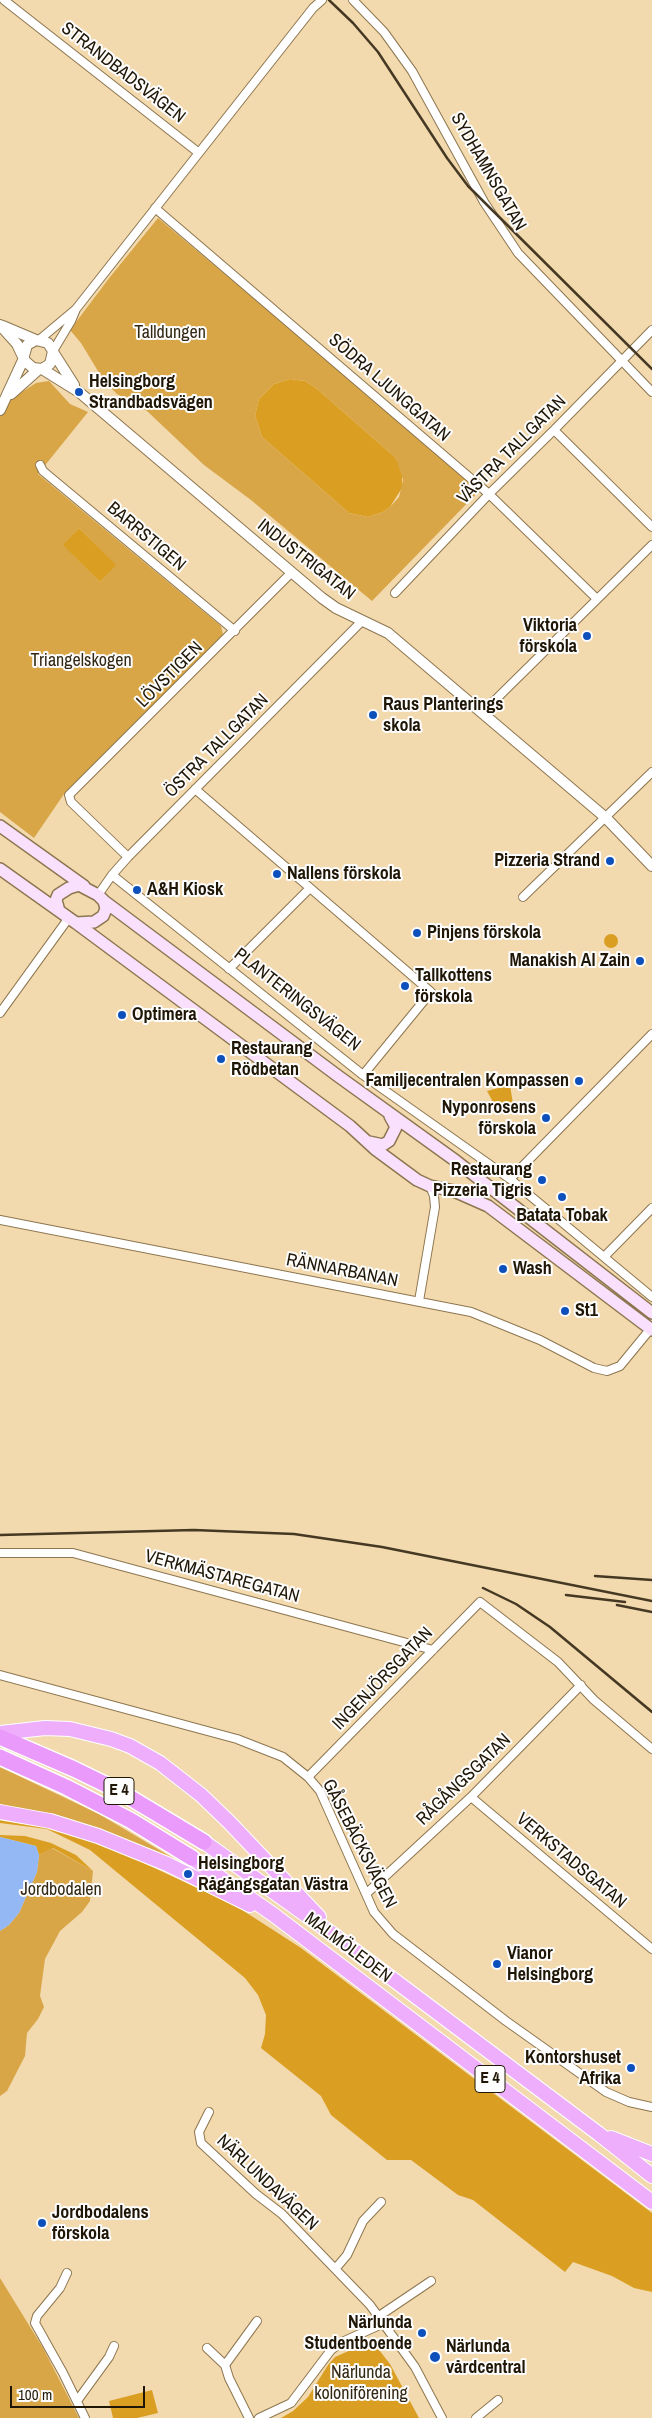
<!DOCTYPE html>
<meta charset="utf-8">
<style>
body{margin:0}
#map{position:relative;width:652px;height:2418px;overflow:hidden;background:#f2d9ae;font-family:"Archivo Narrow",sans-serif}
canvas{display:block}
.scale{position:absolute;left:10px;top:2386px;width:135px;height:22px;box-sizing:border-box;border:2px solid #1f1606;border-top:0;padding-left:6px;font-size:15px;line-height:18px;white-space:nowrap;color:#1f1606;-webkit-text-stroke:4px #fdfdfd;paint-order:stroke}
</style>
<div id="map">
<canvas width="652" height="2418"></canvas>
<div class="scale">100 m</div>
</div>
<script>
const c = document.querySelector('canvas').getContext('2d');
c.lineJoin = 'round';
function fillPath(path, color) {
  c.fillStyle = color;
  c.fill(path, 'evenodd');
}
function shape(rows) {
  const path = new Path2D();
  for (const r of rows) {
    if (r.length === 3) {
      path.moveTo(r[0] + r[2], r[1]);
      path.arc(r[0], r[1], r[2], 0, 2 * Math.PI);
      continue;
    }
    path.moveTo(r[0], r[1]);
    for (let i = 2; i < r.length; i += 2) path.lineTo(r[i], r[i + 1]);
  }
  return path;
}
function strokePath(path, color, width, dash) {
  c.strokeStyle = color;
  c.lineWidth = width;
  c.lineCap = dash ? 'butt' : 'round';
  c.setLineDash(dash || []);
  c.stroke(path);
}
function drawText(font, color, halo, rows, align = 'center') {
  c.font = font + ' "Archivo Narrow",sans-serif';
  c.lineWidth = 4;
  c.setLineDash([]);
  c.textBaseline = 'middle';
  c.strokeStyle = halo;
  c.fillStyle = color;
  for (const [text, x, y, turn = 0] of rows) {
    c.save();
    c.translate(x, y);
    c.rotate((+turn || 0) * Math.PI / 180);
    c.textAlign = isNaN(turn) ? turn : align;
    if (halo) c.strokeText(text, 0, 0);
    c.fillText(text, 0, 0);
    c.restore();
  }
}
const green = shape([
 [290,379,305,381,316,388,396,458,402,472,402,488,390,507,383,512,368,517,349,513,262,437,255,416,259,399,274,384],
 [79,528,117,565,100,582,62,545],
 [611,941,7],
 [510,1085,513,1104,510,1109,502,1110,495,1106,487,1091],
 [0,1818,17,1819,80,1836,120,1852,236,1906,301,1948,652,2213,652,2292,634,2288,612,2276,573,2262,565,2272,473,2200,458,2195,411,2160,387,2160,331,2115,321,2096,261,2048,265,2034,266,2015,258,1995,245,1978,90,1850,47,1829,0,1823],
 [0,1835,25,1836,51,1843,76,1855,93,1871,53,1848,39,1855,36,1846,0,1837],
 [369,2344,376,2346,390,2364,419,2418,281,2418,293,2411,308,2397,328,2365,335,2357,360,2346],
 [152,2390,158,2413,137,2418,113,2418,109,2401]
]);
const forest = shape([
 [158,218,481,489,372,601,251,500,204,465,147,411,117,394,104,381,81,343,70,330,110,277],
 [290,379,305,381,316,388,396,458,403,480,399,497,390,507,383,512,368,517,349,513,262,437,255,416,259,399,274,384],
 [49,381,70,404,88,412,38,474,221,626,223,635,64,794,34,838,0,812,0,406,36,383],
 [79,528,116,565,100,582,63,545],
 [0,1767,99,1814,203,1876,0,1807],
 [52,1848,93,1871,90,1901,82,1912,60,1931,45,1959,40,1996,44,2007,38,2019,27,2033,25,2056,7,2091,0,2096,0,1931,9,1925,19,1913,37,1872,39,1855],
 [0,2278,43,2348,79,2418,0,2418]
]);
const water = shape([
 [0,1837,36,1846,39,1855,37,1872,19,1913,9,1925,0,1931]
]);
const minor = shape([
 [4,0,199,153],
 [353,0,384,32,412,71,484,202,518,253,652,392],
 [155,208,489,494,597,599],
 [39,340,76,309],
 [53,351,71,321,76,309,313,8,322,0],
 [554,430,652,527],
 [40,465,43,471,235,631],
 [395,593,489,494,554,430,652,330],
 [482,713,652,545],
 [195,789,431,992,363,1075],
 [128,857,71,802,69,795,292,572],
 [112,875,363,1075,510,1179,652,1297],
 [98,895,112,875,128,857,362,621],
 [523,897,652,772],
 [229,969,309,889],
 [0,1013,68,919],
 [510,1179,652,1034],
 [0,1220,471,1312,540,1340,594,1368,607,1371,620,1366,652,1327],
 [604,1257,652,1208],
 [419,1301,435,1207,434,1196,430,1186],
 [0,1553,73,1553,433,1650],
 [0,1675,237,1739,283,1757,308,1777,320,1791,374,1912,393,1934,506,2021,606,2092,629,2102,652,2107],
 [308,1777,480,1602,558,1662,594,1700,652,1749],
 [471,1797,652,1949],
 [367,1893,471,1797,581,1685],
 [209,2112,199,2132,201,2143,256,2194,282,2214,370,2305,415,2367,442,2418],
 [336,2268,347,2255,363,2221,381,2202],
 [67,2273,60,2288,37,2316,35,2323,63,2373,85,2418],
 [379,2316,431,2281],
 [207,2348,225,2365],
 [77,2401,109,2357,114,2346],
 [249,2418,229,2378,225,2365,257,2321],
 [259,2418,291,2403,331,2350,340,2343,384,2323],
 [476,2418,498,2400]
]);
const tertiary = shape([
 [0,325,17,344,25,361,33,368,42,369,50,364,53,351,48,343,36,340,27,345,24,356],
 [3,326,36,340],
 [53,352,74,385],
 [42,369,79,392,322,598,336,608,388,633,606,818,652,866],
 [11,394,39,369],
 [0,410,24,358]
]);
const secondary = shape([
 [0,826,84,886],
 [0,869,76,923,94,922,103,916,106,909,104,901,98,895,79,885,69,888,58,895,56,900,59,911],
 [104,901,338,1076,456,1161,652,1313],
 [76,923,350,1126,375,1149,417,1180,430,1186,454,1191,488,1206,652,1330],
 [369,1142,383,1145,389,1141,396,1127,390,1116]
]);
const trunk = shape([
 [0,1733,45,1728,70,1729,111,1739,130,1746,160,1763,201,1795,230,1823,319,1917],
 [0,1812,50,1821,98,1836,167,1864,250,1905],
 [204,1842,334,1935,599,2134,652,2176],
 [192,1858,274,1915,652,2202],
 [611,2138,652,2154]
]);
const motorway = shape([
 [0,1737,74,1769,119,1791,204,1842],
 [0,1757,66,1787,130,1820,192,1858]
]);
const rail = shape([
 [329,0,353,23,378,52,447,158,468,186,652,369],
 [0,1535,194,1530,294,1534,382,1547,652,1601],
 [595,1576,652,1580],
 [483,1588,516,1604,550,1627,652,1712],
 [566,1595,625,1602],
 [617,1605,652,1612]
]);
const markers = [
 [79,392,5,"#0d50bb"],
 [587,636,5,"#0d50bb"],
 [373,715,5,"#0d50bb"],
 [610,861,5,"#0d50bb"],
 [277,874,5,"#0d50bb"],
 [137,890,5,"#0d50bb"],
 [417,933,5,"#0d50bb"],
 [640,961,5,"#0d50bb"],
 [405,986,5,"#0d50bb"],
 [122,1015,5,"#0d50bb"],
 [221,1059,5,"#0d50bb"],
 [579,1081,5,"#0d50bb"],
 [546,1118,5,"#0d50bb"],
 [542,1180,5,"#0d50bb"],
 [562,1197,5,"#0d50bb"],
 [503,1269,5,"#0d50bb"],
 [565,1311,5,"#0d50bb"],
 [188,1874,5,"#0d50bb"],
 [497,1964,5,"#0d50bb"],
 [631,2068,5,"#0d50bb"],
 [42,2223,5,"#0d50bb"],
 [422,2333,5,"#0d50bb"],
 [435,2357,6,"#0d50bb"]
];
const shields = [
 [119,1791,30],
 [490,2079,30]
];
const shieldNames = [
 ["E 4",119,1791],
 ["E 4",490,2079]
];
const streetNames = [
 ["STRANDBADSVÄGEN",123,73,38],
 ["SYDHAMNSGATAN",488,172,60],
 ["SÖDRA LJUNGGATAN",389,388,41],
 ["VÄSTRA TALLGATAN",512,450,-45],
 ["BARRSTIGEN",146,537,40],
 ["INDUSTRIGATAN",306,560,38],
 ["LÖVSTIGEN",170,675,-45],
 ["ÖSTRA TALLGATAN",217,746,-45],
 ["PLANTERINGSVÄGEN",297,1000,38],
 ["RÄNNARBANAN",342,1271,11],
 ["VERKMÄSTAREGATAN",222,1577,15],
 ["INGENJÖRSGATAN",383,1679,-46],
 ["RÅGÅNGSGATAN",464,1780,-44],
 ["GÅSEBÄCKSVÄGEN",359,1844,63],
 ["VERKSTADSGATAN",571,1861,40],
 ["MALMÖLEDEN",348,1948,37],
 ["NÄRLUNDAVÄGEN",267,2183,43]
];
const parkNames = [
 ["Talldungen",170,333],
 ["Triangelskogen",81,661],
 ["Jordbodalen",61,1890],
 ["Närlunda",361,2373],
 ["koloniförening",361,2394]
];
const poiNames = [
 ["Helsingborg",89,382],
 ["Strandbadsvägen",89,403],
 ["Viktoria",577,626,"right"],
 ["förskola",577,647,"right"],
 ["Raus Planterings",383,705],
 ["skola",383,726],
 ["Pizzeria Strand",600,861,"right"],
 ["Nallens förskola",287,874],
 ["A&H Kiosk",147,890],
 ["Pinjens förskola",427,933],
 ["Manakish Al Zain",630,961,"right"],
 ["Tallkottens",415,976],
 ["förskola",415,997],
 ["Optimera",132,1015],
 ["Restaurang",231,1049],
 ["Rödbetan",231,1070],
 ["Familjecentralen Kompassen",569,1081,"right"],
 ["Nyponrosens",536,1108,"right"],
 ["förskola",536,1129,"right"],
 ["Restaurang",532,1170,"right"],
 ["Pizzeria Tigris",532,1191,"right"],
 ["Batata Tobak",562,1216,"center"],
 ["Wash",513,1269],
 ["St1",575,1311],
 ["Helsingborg",198,1864],
 ["Rågångsgatan Västra",198,1885],
 ["Vianor",507,1954],
 ["Helsingborg",507,1975],
 ["Kontorshuset",621,2058,"right"],
 ["Afrika",621,2079,"right"],
 ["Jordbodalens",52,2213],
 ["förskola",52,2234],
 ["Närlunda",412,2323,"right"],
 ["Studentboende",412,2344,"right"],
 ["Närlunda",446,2347],
 ["vårdcentral",446,2368]
];
fillPath(green, '#da9f22');
fillPath(forest, '#d8a647');
fillPath(water, '#94b8f3');
strokePath(minor, '#8d764f', 10);
strokePath(tertiary, '#8d764f', 12);
strokePath(secondary, '#8d764f', 14);
strokePath(trunk, '#fff', 16);
strokePath(motorway, '#fff', 18);
strokePath(minor, '#fff', 8);
strokePath(tertiary, '#fff', 10);
strokePath(secondary, '#f9e1fe', 11);
strokePath(trunk, '#eeaefc', 14);
strokePath(motorway, '#ea9afb', 15);
strokePath(rail, '#453924', 2.5);
for (const [x, y, r, color] of markers) {
  const dot = new Path2D();
  dot.arc(x, y, r, 0, 2 * Math.PI);
  c.fillStyle = color;
  c.fill(dot);
  strokePath(dot, '#fdfdfd', 2);
}
for (const [x, y, w] of shields) {
  const box = new Path2D();
  box.roundRect(x - w / 2, y - 13.5, w, 27, 4);
  c.fillStyle = '#fdfdfd';
  c.fill(box);
  strokePath(box, '#1f1606', 1);
}
drawText('bold 16px', '#1f1606', null, shieldNames);
drawText('18px', '#1f1606', '#fdfdfd', streetNames);
drawText('18px', '#332813', '#fdfdfd', parkNames);
drawText('bold 18px', '#1f1606', '#fdfdfd', poiNames, 'left');
</script>
